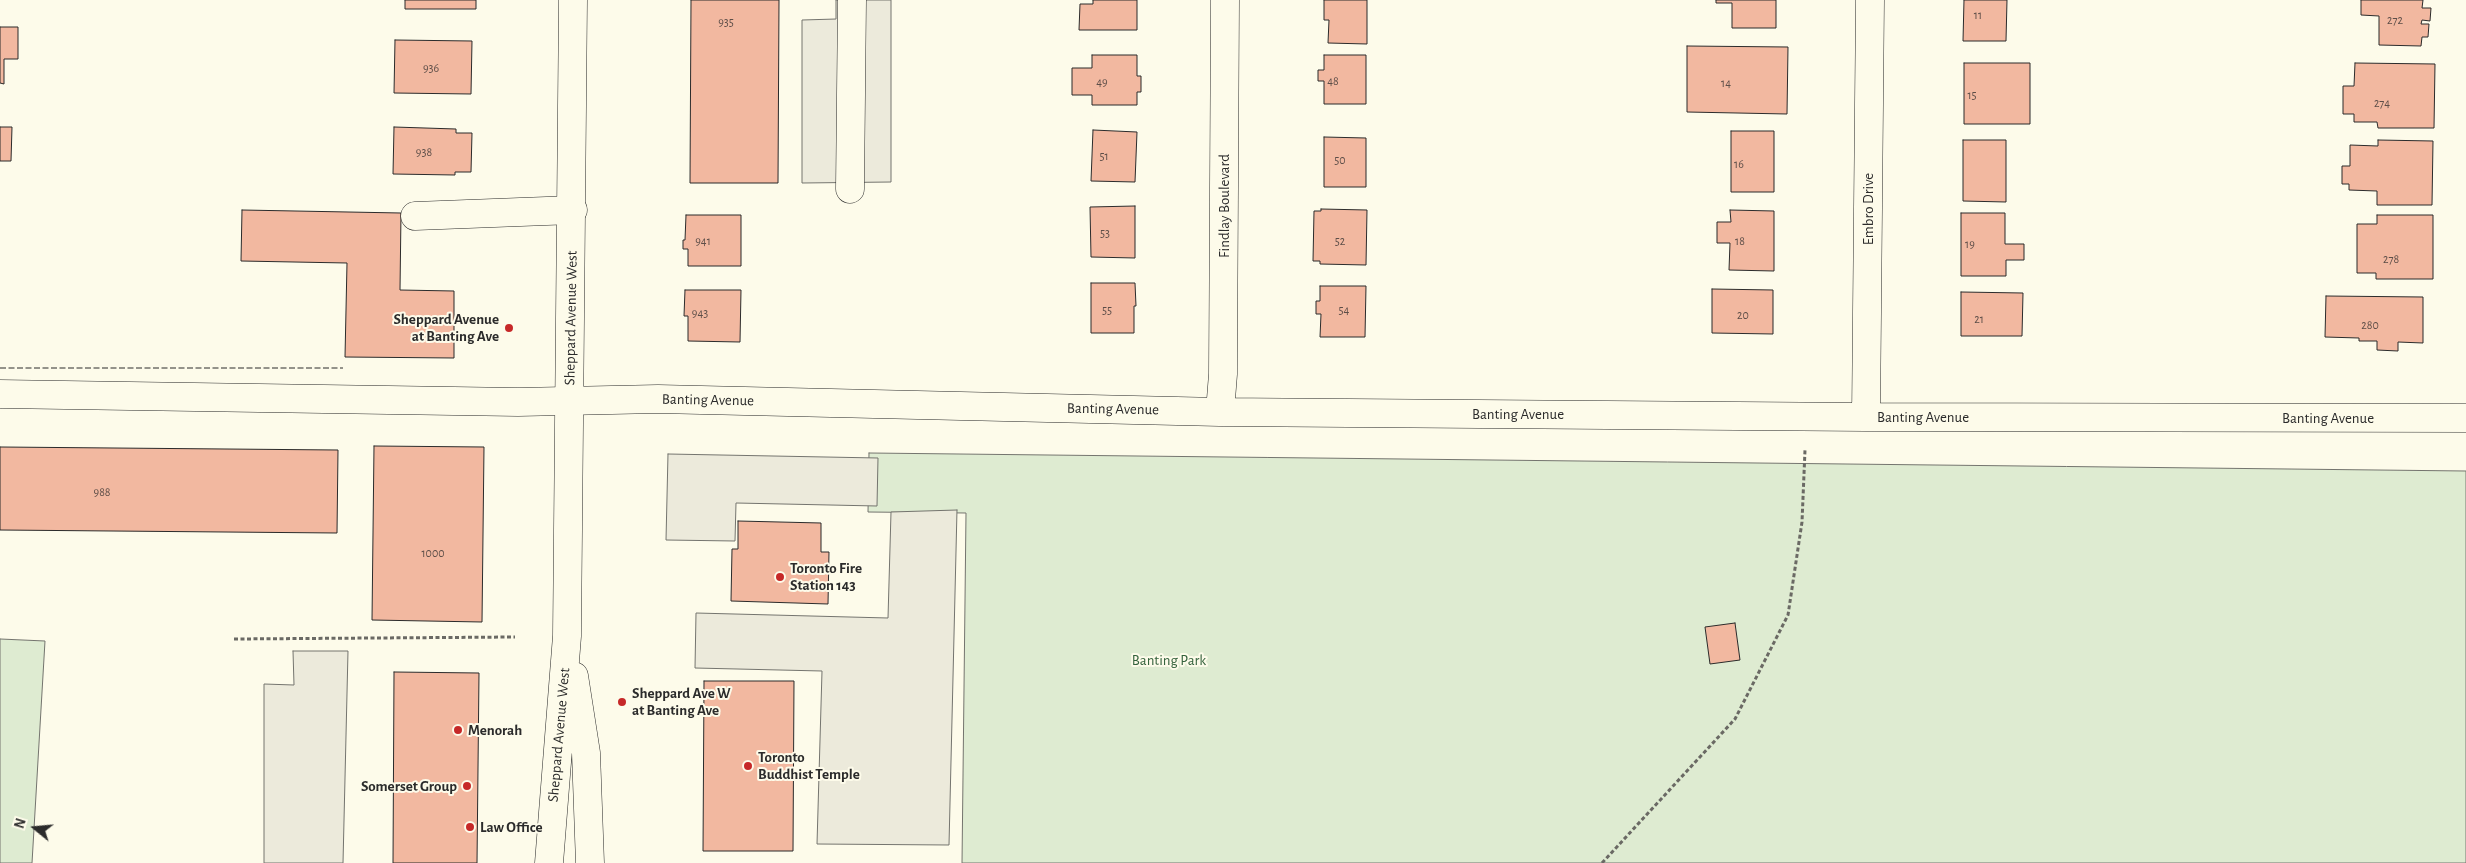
<!DOCTYPE html>
<style>
body{margin:0}
#map{position:relative;width:2466px;height:863px;overflow:hidden;background:#fdfbea;font-family:"Alegreya Sans",sans-serif}
canvas{display:block}
.north{position:absolute;left:10px;top:803px;width:50px;height:50px;-webkit-text-stroke:4px #fdfbea;paint-order:stroke;rotate:287deg;font-size:14px;font-weight:700;line-height:20px;text-align:center;color:#2b2b2b}
.north::after{content:'';display:block;margin:auto;width:18px;height:22px;background:#2b2b2b;clip-path:polygon(50% 0,100% 100%,50% 72%,0 100%)}
</style>
<div id="map">
<canvas width="2466" height="863"></canvas>
<div class="north">N</div>
</div>
<script>
const c = document.querySelector('canvas').getContext('2d');
c.lineJoin = 'round';
function fillPath(path, color) {
  c.fillStyle = color;
  c.fill(path, 'evenodd');
}
function shape(rows) {
  const path = new Path2D();
  for (const r of rows) {
    path.moveTo(r[0], r[1]);
    for (let i = 2; i < r.length; i += 2) path.lineTo(r[i], r[i + 1]);
  }
  return path;
}
function strokePath(path, color, width, dash) {
  c.strokeStyle = color;
  c.lineWidth = width;
  c.lineCap = dash ? 'butt' : 'round';
  c.setLineDash(dash || []);
  c.stroke(path);
}
function drawText(font, color, halo, rows, align = 'center') {
  c.font = font + ' "Alegreya Sans",sans-serif';
  c.lineWidth = 4;
  c.setLineDash([]);
  c.textBaseline = 'middle';
  c.strokeStyle = halo;
  c.fillStyle = color;
  for (const [text, x, y, turn = 0] of rows) {
    c.save();
    c.translate(x, y);
    c.rotate((+turn || 0) * Math.PI / 180);
    c.textAlign = isNaN(turn) ? turn : align;
    if (halo) c.strokeText(text, 0, 0);
    c.fillText(text, 0, 0);
    c.restore();
  }
}
const green = shape([
 [869,453,2466,471,2466,863,962,863,966,513,868,512,869,453],
 [0,639,45,641,32,863,0,863,0,639]
]);
const parking = shape([
 [836,0,891,0,891,182,802,183,802,20,836,19,836,0],
 [668,454,878,458,877,506,736,503,735,541,666,540,668,454],
 [957,510,949,845,817,844,822,671,695,668,696,613,888,618,891,512,957,510],
 [293,651,348,651,343,863,264,863,264,684,294,685,293,651]
]);
const building = shape([
 [405,0,476,0,476,9,405,9,405,0],
 [691,0,779,0,778,183,690,183,691,0],
 [1093,0,1137,0,1137,30,1079,30,1080,4,1093,4,1093,0],
 [1324,0,1367,0,1367,44,1328,43,1329,20,1324,20,1324,0],
 [1716,0,1776,0,1776,28,1732,28,1732,3,1716,3,1716,0],
 [1964,0,2007,0,2006,41,1963,41,1964,0],
 [2361,0,2423,0,2422,8,2431,8,2430,21,2422,20,2421,24,2429,24,2428,37,2422,37,2421,46,2379,45,2379,16,2361,15,2361,0],
 [0,27,18,27,18,59,4,59,4,84,0,83,0,27],
 [395,40,472,41,471,94,394,93,395,40],
 [1687,46,1788,47,1787,114,1687,112,1687,46],
 [1092,55,1137,55,1137,76,1141,76,1141,92,1137,92,1137,105,1092,105,1092,95,1072,95,1072,68,1092,68,1092,55],
 [1324,55,1366,55,1366,104,1324,104,1324,81,1318,81,1318,70,1324,70,1324,55],
 [1964,63,2030,63,2030,124,1964,124,1964,63],
 [2355,63,2435,64,2434,128,2378,128,2377,122,2354,122,2354,114,2343,114,2343,86,2354,86,2355,63],
 [0,127,12,127,11,161,0,161,0,127],
 [394,127,456,129,456,133,472,133,471,172,455,172,455,175,393,174,394,127],
 [1093,130,1137,132,1135,182,1091,181,1093,130],
 [1731,131,1774,131,1774,192,1731,192,1731,131],
 [1324,137,1366,138,1366,187,1324,187,1324,137],
 [1963,140,2006,140,2006,202,1963,201,1963,140],
 [2378,140,2433,141,2432,205,2377,205,2377,191,2349,190,2349,184,2342,184,2342,166,2350,166,2350,145,2378,146,2378,140],
 [1135,206,1135,258,1091,257,1090,207,1135,206],
 [1321,209,1367,210,1366,265,1320,264,1320,261,1313,261,1314,211,1321,211,1321,209],
 [242,210,401,213,400,290,454,291,454,358,345,357,347,263,241,261,242,210],
 [1730,210,1774,211,1774,271,1729,270,1730,243,1717,243,1717,222,1731,222,1730,210],
 [1961,213,2005,213,2005,244,2024,244,2024,260,2006,260,2006,276,1961,276,1961,213],
 [686,215,741,215,741,266,688,266,688,249,683,249,683,240,685,240,686,215],
 [2377,215,2433,215,2433,279,2376,279,2376,273,2357,273,2357,224,2377,224,2377,215],
 [1091,283,1135,283,1136,306,1134,306,1134,333,1091,333,1091,283],
 [1320,286,1366,286,1365,337,1320,337,1321,314,1316,314,1316,301,1320,301,1320,286],
 [1712,289,1773,290,1773,334,1712,333,1712,289],
 [685,290,741,290,740,342,688,341,688,316,684,316,685,290],
 [1961,292,2023,293,2022,336,1961,336,1961,292],
 [2326,296,2423,297,2423,343,2398,342,2398,351,2377,350,2377,341,2359,341,2359,338,2325,337,2326,296],
 [374,446,484,447,482,622,372,620,374,446],
 [0,447,338,450,337,533,0,530,0,447],
 [738,521,821,523,821,552,829,552,828,604,731,601,732,549,738,549,738,521],
 [1735,623,1740,660,1710,664,1705,627,1735,623],
 [394,672,479,673,477,863,393,863,394,672],
 [704,681,794,681,793,851,703,851,704,681]
]);
const path = shape([
 [234,639,515,637],
 [1602,863,1735,719,1788,615,1802,522,1805,450]
]);
const minor = shape([
 [850,189,852,0],
 [415,216,573,210],
 [0,394,518,402,658,399,1220,412,1866,417,2466,418],
 [1220,412,1223,374,1225,0],
 [1866,417,1870,0]
]);
const major = shape([
 [574,676,586,753,590,863],
 [549,863,567,636,573,0]
]);
const fence = shape([
 [0,368,343,368]
]);
const markers = [
 [509,328,5,"#c62828"],
 [780,577,5,"#c62828"],
 [622,702,5,"#c62828"],
 [458,730,5,"#c62828"],
 [748,766,5,"#c62828"],
 [467,786,5,"#c62828"],
 [470,827,5,"#c62828"]
];
const numberNames = [
 ["11",1978,15],
 ["272",2395,20],
 ["935",726,22],
 ["936",431,68],
 ["48",1333,81],
 ["49",1102,82],
 ["14",1726,83],
 ["15",1972,95],
 ["274",2382,103],
 ["938",424,152],
 ["51",1104,156],
 ["50",1340,160],
 ["16",1739,164],
 ["53",1105,233],
 ["941",703,241],
 ["52",1340,241],
 ["18",1740,241],
 ["19",1970,244],
 ["278",2391,259],
 ["55",1107,310],
 ["54",1344,310],
 ["943",700,313],
 ["20",1743,315],
 ["21",1979,319],
 ["280",2370,325],
 ["988",102,492],
 ["1000",433,553]
];
const streetNames = [
 ["Findlay Boulevard",1224,206,-90],
 ["Embro Drive",1868,209,-90],
 ["Sheppard Avenue West",571,318,-89],
 ["Banting Avenue",708,400,1],
 ["Banting Avenue",1113,409,1],
 ["Banting Avenue",1518,414],
 ["Banting Avenue",1923,417],
 ["Banting Avenue",2328,418],
 ["Sheppard Avenue West",559,735,-85]
];
const poiNames = [
 ["Sheppard Avenue",499,319,"right"],
 ["at Banting Ave",499,336,"right"],
 ["Toronto Fire",790,568],
 ["Station 143",790,585],
 ["Sheppard Ave W",632,693],
 ["at Banting Ave",632,710],
 ["Menorah",468,730],
 ["Toronto",758,757],
 ["Buddhist Temple",758,774],
 ["Somerset Group",457,786,"right"],
 ["Law Office",480,827]
];
const parkNames = [
 ["Banting Park",1169,660]
];
fillPath(green, '#deebd1');
strokePath(green, '#74746e', 1);
fillPath(parking, '#eceadb');
strokePath(parking, '#74746e', 1);
fillPath(building, '#f2b8a0');
strokePath(building, '#2b2b2b', 1);
strokePath(minor, '#2b2b2b', 29);
strokePath(major, '#2b2b2b', 29);
strokePath(path, '#6a6964', 3, [4, 2.5]);
strokePath(minor, '#fdfbea', 28);
strokePath(major, '#fdfbea', 28);
strokePath(fence, '#2b2b2b', 1, [6, 2.5]);
for (const [x, y, r, color] of markers) {
  const dot = new Path2D();
  dot.arc(x, y, r, 0, 2 * Math.PI);
  c.fillStyle = color;
  c.fill(dot);
  strokePath(dot, '#fdfbea', 2);
}
drawText('12px', '#5d4e48', null, numberNames);
drawText('15px', '#2b2b2b', '#fdfbea', streetNames);
drawText('bold 15px', '#2b2b2b', '#fdfbea', poiNames, 'left');
drawText('15px', '#34623c', '#fdfbea', parkNames);
</script>
